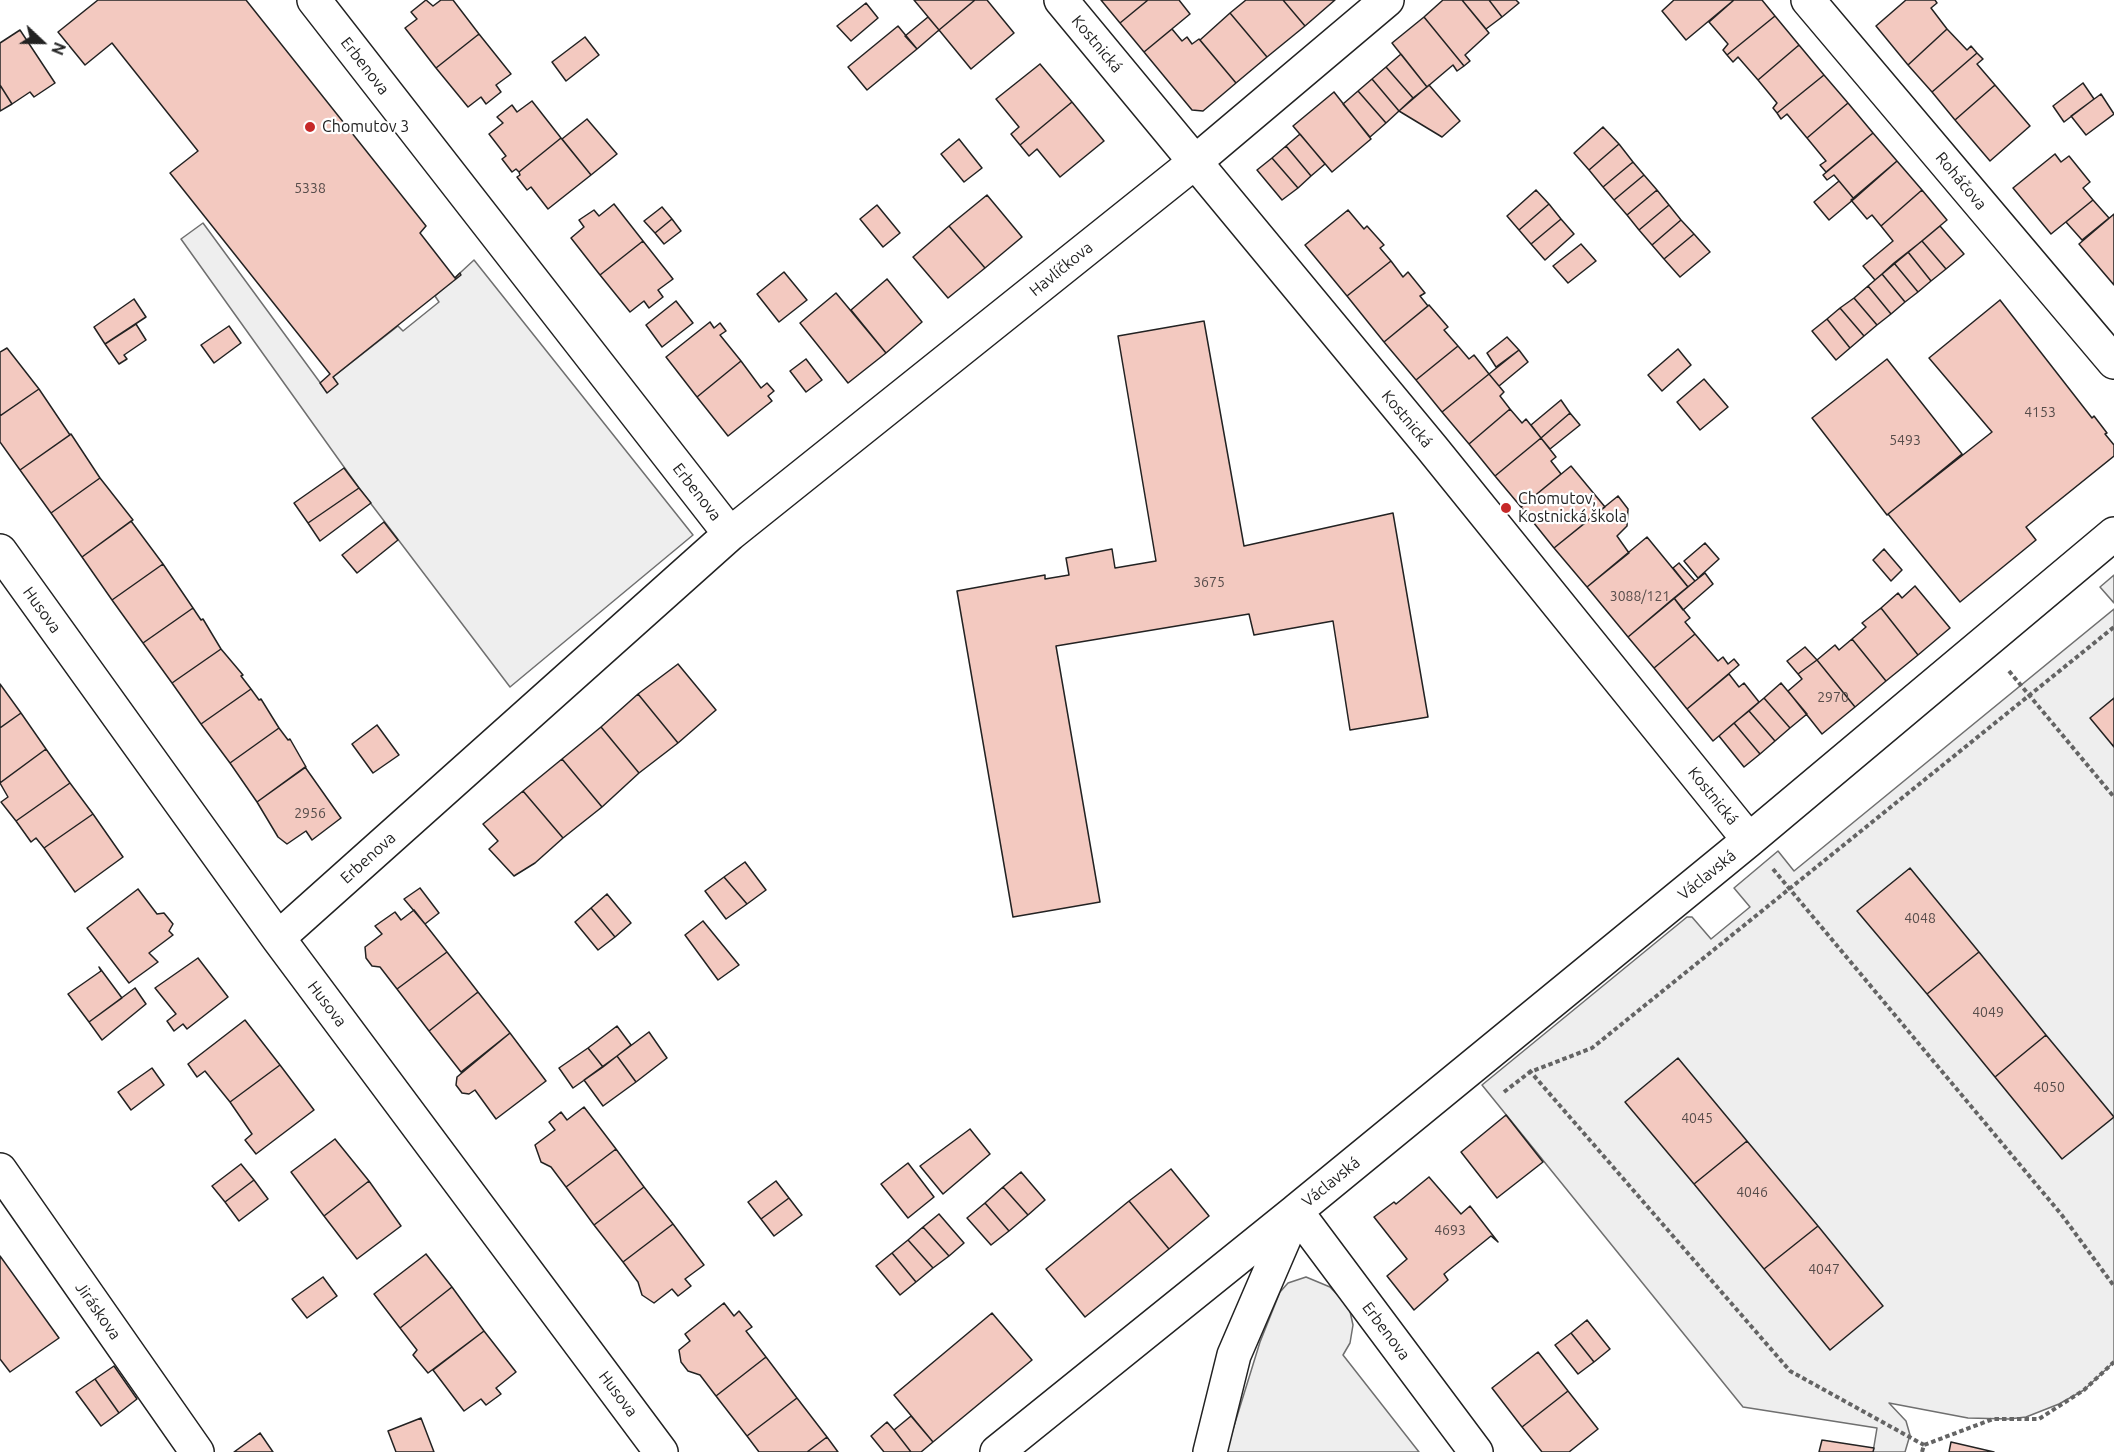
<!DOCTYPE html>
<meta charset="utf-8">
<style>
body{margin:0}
#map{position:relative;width:2114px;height:1452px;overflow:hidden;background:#fff;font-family:Ubuntu,sans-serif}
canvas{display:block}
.north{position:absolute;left:12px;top:12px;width:60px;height:60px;-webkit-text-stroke:4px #fff;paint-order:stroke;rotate:112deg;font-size:16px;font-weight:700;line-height:24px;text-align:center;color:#222}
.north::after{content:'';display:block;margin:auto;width:21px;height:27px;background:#222;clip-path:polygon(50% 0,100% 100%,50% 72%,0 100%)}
</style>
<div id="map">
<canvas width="2114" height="1452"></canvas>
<div class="north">N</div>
</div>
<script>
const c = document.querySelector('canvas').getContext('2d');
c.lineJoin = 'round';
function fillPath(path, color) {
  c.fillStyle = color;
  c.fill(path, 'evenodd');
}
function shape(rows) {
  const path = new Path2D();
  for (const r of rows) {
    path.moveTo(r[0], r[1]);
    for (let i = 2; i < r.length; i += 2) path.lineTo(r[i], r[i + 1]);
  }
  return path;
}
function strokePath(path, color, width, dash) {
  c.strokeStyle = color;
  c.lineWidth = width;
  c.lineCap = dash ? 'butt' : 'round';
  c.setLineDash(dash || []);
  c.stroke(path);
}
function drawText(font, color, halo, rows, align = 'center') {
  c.font = font + ' Ubuntu,sans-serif';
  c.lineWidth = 4.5;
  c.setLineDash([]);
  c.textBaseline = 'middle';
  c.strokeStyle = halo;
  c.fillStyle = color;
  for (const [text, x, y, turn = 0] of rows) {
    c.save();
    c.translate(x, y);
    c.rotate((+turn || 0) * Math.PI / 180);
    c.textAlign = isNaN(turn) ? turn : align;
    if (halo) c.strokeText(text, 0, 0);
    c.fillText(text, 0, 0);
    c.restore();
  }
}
const green = shape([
 [203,223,327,392,333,377,398,326,403,331,439,302,435,296,474,260,693,535,510,687,359,488,181,239,203,223],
 [2114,575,2114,603,2100,587,2114,575],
 [2114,609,2114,1362,2084,1390,2059,1404,2026,1417,2009,1419,1968,1418,1889,1403,1906,1421,1910,1435,1905,1452,1873,1452,1877,1428,1743,1407,1482,1085,1687,917,1692,917,1711,939,1750,907,1734,888,1778,851,1794,871,2114,609],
 [1306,1277,1330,1287,1349,1307,1353,1325,1350,1343,1343,1355,1419,1452,1226,1452,1260,1342,1280,1292,1288,1283,1306,1277]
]);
const building = shape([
 [98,0,246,0,426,226,420,233,455,278,460,273,461,275,333,377,338,384,327,393,320,383,330,374,170,173,198,151,112,43,85,65,58,32,98,0],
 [426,0,433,6,441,0,453,0,479,34,436,68,405,28,417,19,411,12,426,0],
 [914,0,975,0,939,30,914,0],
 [975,0,987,0,1014,33,971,69,939,30,975,0],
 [1101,0,1148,0,1120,23,1101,0],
 [1148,0,1179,0,1190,14,1144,52,1120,23,1148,0],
 [1246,0,1283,0,1305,26,1267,57,1230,13,1246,0],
 [1283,0,1335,0,1305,26,1283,0],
 [1443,0,1462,0,1489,33,1465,55,1470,61,1464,66,1424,17,1443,0],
 [1462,0,1489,0,1502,17,1486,29,1462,0],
 [1489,0,1516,0,1519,3,1502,17,1489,0],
 [1674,0,1734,0,1686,40,1662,11,1674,0],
 [1734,0,1762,0,1775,16,1727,55,1723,50,1728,44,1709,22,1734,0],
 [1906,0,1935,0,1937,3,1931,8,1947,29,1908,65,1876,26,1906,0],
 [866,3,878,18,851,41,837,26,866,3],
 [1230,13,1267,57,1236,83,1200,40,1230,13],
 [1775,16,1799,45,1758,80,1738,57,1733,62,1727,55,1775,16],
 [928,17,939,30,917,49,905,36,928,17],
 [1424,17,1464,66,1457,71,1453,65,1427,87,1392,43,1424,17],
 [898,26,917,49,867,90,848,67,898,26],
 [1172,29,1182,41,1187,37,1192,44,1199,39,1236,83,1203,111,1192,110,1144,52,1172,29],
 [1947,29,1967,50,1971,46,1977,53,1932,92,1908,65,1947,29],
 [20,30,55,83,34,97,30,92,12,104,0,85,0,43,20,30],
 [479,34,511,74,496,85,501,92,486,104,481,97,468,107,436,68,479,34],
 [585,37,599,55,566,81,552,62,585,37],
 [1799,45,1824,75,1777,113,1773,108,1777,103,1758,80,1799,45],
 [1977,53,1983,59,1977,64,1995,85,1955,120,1932,92,1977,53],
 [1401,54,1427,87,1413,98,1386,67,1401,54],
 [1040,64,1072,102,1020,145,1011,134,1019,127,996,99,1040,64],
 [1386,67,1413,98,1399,111,1372,79,1386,67],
 [1824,75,1848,103,1807,138,1787,114,1781,119,1777,113,1824,75],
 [1372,79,1399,111,1386,123,1358,91,1372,79],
 [2083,83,2094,99,2064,122,2053,106,2083,83],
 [0,85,12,104,0,111,0,85],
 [1429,85,1460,121,1442,137,1399,111,1429,85],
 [1995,85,2030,126,1990,161,1955,120,1995,85],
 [1358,91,1386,123,1370,137,1343,104,1358,91],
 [1334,92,1371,139,1332,172,1293,126,1334,92],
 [2101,94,2114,114,2086,135,2071,116,2101,94],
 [532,101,561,138,519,172,516,169,512,172,502,159,506,156,489,134,503,123,497,117,512,105,517,112,532,101],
 [1072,102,1104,141,1060,177,1037,149,1029,156,1020,145,1072,102],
 [1848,103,1873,133,1826,172,1820,165,1826,161,1807,138,1848,103],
 [587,119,617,154,591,175,562,139,587,119],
 [1603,127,1619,144,1589,170,1574,153,1603,127],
 [1873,133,1897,161,1854,199,1834,175,1827,180,1823,175,1873,133],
 [1300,134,1325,164,1311,176,1286,146,1300,134],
 [561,138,591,175,548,209,531,187,527,190,517,177,520,175,519,172,561,138],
 [959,139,982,168,964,182,941,154,959,139],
 [1619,144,1633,162,1603,187,1589,170,1619,144],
 [1286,146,1311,176,1298,188,1272,158,1286,146],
 [2055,154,2061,162,2069,156,2090,182,2083,188,2093,200,2051,234,2013,188,2055,154],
 [1272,158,1298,188,1282,200,1257,170,1272,158],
 [1897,161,1922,190,1881,226,1872,215,1867,219,1851,200,1897,161],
 [1633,162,1644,175,1614,200,1603,187,1633,162],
 [1644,175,1657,190,1627,215,1614,200,1644,175],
 [1839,181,1854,199,1829,220,1814,202,1839,181],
 [1536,190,1549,204,1519,230,1507,216,1536,190],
 [1657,190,1669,205,1639,230,1627,215,1657,190],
 [1922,190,1947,220,1875,280,1863,266,1893,241,1881,226,1922,190],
 [987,195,1022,237,985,268,949,226,987,195],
 [2093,200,2109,218,2082,240,2066,222,2093,200],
 [614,204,643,241,600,275,571,238,584,227,579,220,594,210,599,216,614,204],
 [1549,204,1561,219,1531,244,1519,230,1549,204],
 [877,205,900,233,883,247,860,219,877,205],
 [1669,205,1681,220,1652,245,1639,230,1669,205],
 [662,207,672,219,655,233,644,221,662,207],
 [1348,210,1364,229,1367,226,1384,245,1380,248,1391,261,1347,296,1305,245,1348,210],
 [2114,214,2114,285,2079,244,2114,214],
 [672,219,681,231,664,244,655,233,672,219],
 [1561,219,1574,234,1545,260,1531,244,1561,219],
 [1681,220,1694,234,1664,259,1652,245,1681,220],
 [949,226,985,268,948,298,913,257,949,226],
 [1940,226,1964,254,1946,269,1922,241,1940,226],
 [1694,234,1710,252,1680,277,1664,259,1694,234],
 [643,241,673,279,658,290,663,297,649,308,644,301,630,312,600,275,643,241],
 [1922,241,1946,269,1931,281,1908,252,1922,241],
 [1581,244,1596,261,1568,283,1553,266,1581,244],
 [1908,252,1931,281,1918,292,1894,263,1908,252],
 [1391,261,1403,277,1408,272,1425,293,1420,296,1428,306,1384,342,1347,296,1391,261],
 [1894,263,1918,292,1905,302,1882,274,1894,263],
 [784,272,807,300,779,322,757,294,784,272],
 [1882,274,1905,302,1891,314,1868,286,1882,274],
 [887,279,922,322,886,353,851,310,887,279],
 [1868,286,1891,314,1877,325,1854,298,1868,286],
 [836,293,886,353,848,383,800,323,836,293],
 [1854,298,1877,325,1864,336,1840,308,1854,298],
 [134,299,146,317,105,344,94,327,134,299],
 [2000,300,2092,418,2094,416,2107,433,2105,434,2114,445,2114,456,2026,527,2036,540,1960,602,1888,514,1992,432,1929,358,2000,300],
 [676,301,693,323,662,347,646,325,676,301],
 [1429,305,1448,327,1444,330,1458,346,1416,380,1384,342,1429,305],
 [1840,308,1864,336,1850,348,1827,319,1840,308],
 [1827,319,1850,348,1836,360,1812,331,1827,319],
 [1204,321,1244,546,1393,513,1428,717,1350,730,1333,621,1254,635,1249,614,1056,646,1100,902,1013,917,957,591,1045,575,1045,579,1069,575,1066,558,1112,549,1115,568,1156,561,1118,336,1204,321],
 [710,322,714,328,720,323,726,331,720,335,741,361,697,397,666,357,710,322],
 [136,324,146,340,124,355,127,359,119,364,105,344,136,324],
 [229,326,241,343,214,363,201,345,229,326],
 [1507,337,1519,350,1496,367,1487,353,1507,337],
 [1458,346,1469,359,1474,355,1489,374,1442,412,1416,380,1458,346],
 [7,348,39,389,0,416,0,352,7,348],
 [1678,349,1691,365,1662,391,1648,375,1678,349],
 [1519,350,1528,362,1499,386,1489,374,1519,350],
 [806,359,822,380,806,392,790,371,806,359],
 [1887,359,1962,454,1887,515,1812,418,1887,359],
 [741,361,761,388,767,383,774,391,768,396,772,401,728,436,697,397,741,361],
 [1489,374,1504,392,1500,396,1510,409,1469,444,1442,412,1489,374],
 [1704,379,1728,407,1700,430,1677,402,1704,379],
 [39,389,70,435,20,470,0,442,0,416,39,389],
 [1561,400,1570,413,1541,438,1531,425,1561,400],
 [1510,409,1522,423,1526,419,1541,438,1495,476,1469,444,1510,409],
 [1570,413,1580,425,1550,449,1541,438,1570,413],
 [71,434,100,478,51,513,20,470,71,434],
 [1541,438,1556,457,1551,461,1561,474,1521,507,1495,476,1541,438],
 [1571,466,1605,507,1554,548,1521,507,1571,466],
 [344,468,359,488,308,523,294,503,344,468],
 [100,478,133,520,82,557,51,513,100,478],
 [359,488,371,503,320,541,308,523,359,488],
 [1618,496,1628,509,1627,526,1617,536,1629,553,1587,587,1554,548,1618,496],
 [131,521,163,564,112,600,82,557,131,521],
 [384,522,398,540,357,573,342,555,384,522],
 [1647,537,1688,587,1628,637,1587,587,1647,537],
 [1705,543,1719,559,1698,578,1684,561,1705,543],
 [1884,549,1902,570,1891,581,1873,560,1884,549],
 [1679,563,1695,581,1688,587,1673,568,1679,563],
 [163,564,193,608,143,643,112,600,163,564],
 [1705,573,1713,584,1683,610,1674,598,1705,573],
 [1915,586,1950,628,1918,655,1881,608,1898,593,1902,598,1915,586],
 [1674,598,1690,618,1685,622,1695,634,1654,668,1628,637,1674,598],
 [193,608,201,620,203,619,221,649,172,683,143,643,193,608],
 [1881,608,1918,655,1886,681,1852,639,1866,627,1862,623,1881,608],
 [1695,634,1718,661,1723,657,1728,664,1734,659,1739,665,1687,709,1654,668,1695,634],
 [1852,639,1886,681,1855,707,1817,660,1835,645,1839,650,1852,639],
 [1805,647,1817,660,1798,674,1787,661,1805,647],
 [221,649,243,675,241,676,251,689,201,724,172,683,221,649],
 [1817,660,1855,707,1822,734,1788,691,1802,679,1798,674,1817,660],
 [678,664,716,710,678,743,638,694,678,664],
 [1729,674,1739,687,1744,683,1759,702,1713,741,1687,709,1729,674],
 [1781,683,1807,714,1790,728,1764,698,1781,683],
 [0,684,21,713,0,728,0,684],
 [251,689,259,700,261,699,279,728,230,763,201,724,251,689],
 [638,694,678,743,639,773,601,727,638,694],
 [1764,698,1790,728,1775,741,1749,711,1764,698],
 [2114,698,2114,747,2090,718,2114,698],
 [1749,711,1775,741,1760,754,1734,723,1749,711],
 [21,713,46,749,0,783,0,728,21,713],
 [1734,723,1760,754,1744,767,1719,736,1734,723],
 [377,725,399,755,373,773,352,744,377,725],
 [601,727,639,773,602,807,562,759,601,727],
 [279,728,288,740,290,739,306,767,257,802,230,763,279,728],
 [46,749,70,783,16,821,1,802,8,797,0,783,46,749],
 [562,759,602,807,563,838,523,791,562,759],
 [305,767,341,818,312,840,306,831,287,844,278,837,257,802,305,767],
 [70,783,93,814,44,848,36,838,31,842,16,821,70,783],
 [523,791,563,838,535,863,514,876,489,849,498,841,483,824,523,791],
 [93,814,123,857,75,892,44,848,93,814],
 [745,862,766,890,747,904,724,877,745,862],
 [1910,868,1979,952,1927,994,1857,911,1910,868],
 [724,877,747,904,726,919,705,891,724,877],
 [420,888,439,913,425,924,404,899,420,888],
 [138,889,157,914,164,913,173,924,169,931,173,935,149,953,158,962,129,983,87,928,138,889],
 [607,894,631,923,615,937,591,908,607,894],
 [591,908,615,937,598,950,575,922,591,908],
 [414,910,447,952,397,989,380,967,372,966,366,958,365,947,382,934,375,926,395,912,401,920,414,910],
 [703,921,739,965,718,980,685,935,703,921],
 [447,952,478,992,429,1031,397,989,447,952],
 [1979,952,2046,1035,1995,1077,1927,994,1979,952],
 [198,958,228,997,187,1029,183,1024,174,1031,167,1021,176,1014,155,988,198,958],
 [99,967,122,998,89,1022,68,994,101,971,99,967],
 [135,988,146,1004,102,1040,89,1022,135,988],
 [478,992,510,1033,461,1072,429,1031,478,992],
 [245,1020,280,1065,230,1102,205,1071,197,1077,188,1064,245,1020],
 [617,1026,631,1045,603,1067,588,1048,617,1026],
 [649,1032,667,1058,636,1082,617,1056,649,1032],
 [510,1033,546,1081,496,1119,475,1090,469,1094,462,1093,456,1085,457,1077,510,1033],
 [2046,1035,2114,1117,2062,1159,1995,1077,2046,1035],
 [588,1048,603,1067,573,1088,559,1068,588,1048],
 [617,1056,636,1082,603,1106,584,1080,617,1056],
 [1678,1058,1747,1141,1694,1184,1625,1102,1678,1058],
 [280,1065,314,1110,256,1154,245,1140,252,1134,230,1102,280,1065],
 [152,1068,164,1085,131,1110,118,1092,152,1068],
 [584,1107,616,1149,566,1187,551,1167,541,1162,535,1145,555,1130,549,1122,561,1112,567,1120,584,1107],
 [1506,1115,1543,1162,1497,1198,1461,1152,1506,1115],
 [970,1129,990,1154,943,1194,920,1166,970,1129],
 [335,1139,369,1181,324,1216,291,1172,335,1139],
 [1747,1141,1818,1226,1764,1269,1694,1184,1747,1141],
 [616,1149,644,1187,594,1225,566,1187,616,1149],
 [908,1163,934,1197,908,1218,881,1184,908,1163],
 [241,1164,254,1180,225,1202,212,1186,241,1164],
 [1171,1169,1209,1216,1169,1249,1129,1201,1171,1169],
 [1021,1172,1045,1200,1028,1215,1003,1187,1021,1172],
 [1429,1177,1461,1214,1470,1206,1498,1242,1491,1236,1444,1274,1448,1280,1414,1310,1387,1276,1407,1259,1374,1217,1394,1202,1396,1204,1429,1177],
 [254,1180,268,1199,239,1221,225,1202,254,1180],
 [369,1181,401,1226,357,1259,324,1216,369,1181],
 [776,1181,789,1198,761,1219,748,1202,776,1181],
 [644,1187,673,1224,623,1262,594,1225,644,1187],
 [1003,1187,1028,1215,1009,1231,985,1203,1003,1187],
 [789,1198,802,1215,774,1236,761,1219,789,1198],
 [1129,1201,1169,1249,1085,1317,1046,1269,1129,1201],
 [985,1203,1009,1231,991,1245,967,1218,985,1203],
 [939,1214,964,1243,949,1256,923,1227,939,1214],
 [673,1224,704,1265,685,1279,691,1286,678,1296,672,1289,654,1303,642,1295,638,1282,623,1262,673,1224],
 [1818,1226,1883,1306,1830,1350,1764,1269,1818,1226],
 [923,1227,949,1256,933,1268,908,1240,923,1227],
 [908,1240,933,1268,916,1282,892,1253,908,1240],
 [892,1253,916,1282,900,1295,876,1266,892,1253],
 [426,1254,452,1287,400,1328,374,1294,426,1254],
 [0,1256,59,1338,10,1372,0,1359,0,1256],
 [323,1277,337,1296,307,1318,292,1299,323,1277],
 [452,1287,484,1331,428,1373,413,1355,417,1350,400,1328,452,1287],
 [724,1303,734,1316,739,1311,752,1327,746,1331,766,1357,716,1396,700,1375,688,1371,681,1362,679,1350,690,1341,685,1334,724,1303],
 [992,1313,1032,1360,933,1442,894,1395,992,1313],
 [1587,1320,1610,1349,1594,1362,1571,1333,1587,1320],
 [484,1331,516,1372,496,1388,501,1394,486,1405,481,1399,464,1411,433,1370,484,1331],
 [1571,1333,1594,1362,1578,1374,1555,1345,1571,1333],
 [1538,1352,1568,1391,1522,1427,1492,1388,1538,1352],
 [766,1357,797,1398,747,1436,716,1396,766,1357],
 [114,1366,137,1399,119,1413,95,1379,114,1366],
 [95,1379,119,1413,101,1426,76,1392,95,1379],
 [1568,1391,1598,1429,1569,1452,1542,1452,1522,1427,1568,1391],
 [797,1398,827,1437,807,1452,759,1452,747,1436,797,1398],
 [911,1416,933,1442,921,1452,911,1452,894,1430,911,1416],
 [421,1418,434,1452,396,1452,388,1431,421,1418],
 [887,1422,894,1430,911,1452,884,1452,871,1436,887,1422],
 [260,1433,273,1452,234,1452,260,1433],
 [827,1437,838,1452,807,1452,827,1437],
 [1822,1440,1874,1448,1873,1452,1819,1452,1822,1440],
 [1951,1442,1994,1452,1949,1452,1951,1442]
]);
const path = shape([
 [2009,671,2114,797],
 [1773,869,2061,1214,2114,1286],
 [1529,1070,1790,1371,1924,1445],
 [1504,1092,1530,1072,1592,1048,2114,627],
 [1922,1452,1924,1445,1993,1419,2039,1419,2084,1390,2114,1362]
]);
const minor = shape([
 [1061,0,1432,448,1749,840],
 [1808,0,2114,362],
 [730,534,1195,162,1387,0],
 [0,551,278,938,661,1452],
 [278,938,730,534,314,0],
 [0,1170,197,1452],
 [997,1452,1296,1211,1476,1452],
 [1210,1452,1234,1355,1296,1211,1749,840,2114,534]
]);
const markers = [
 [310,127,6,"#c62828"],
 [1506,508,6,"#c62828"]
];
const numberNames = [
 ["5338",310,188],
 ["4153",2040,412],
 ["5493",1905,440],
 ["3675",1209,582],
 ["3088/121",1640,596],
 ["2970",1833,697],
 ["2956",310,813],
 ["4048",1920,918],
 ["4049",1988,1012],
 ["4050",2049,1087],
 ["4045",1697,1118],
 ["4046",1752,1192],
 ["4693",1450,1230],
 ["4047",1824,1269]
];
const streetNames = [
 ["Kostnická",1097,44,50],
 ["Erbenova",365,66,52],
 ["Roháčova",1961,181,50],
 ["Havlíčkova",1061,269,-39],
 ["Kostnická",1407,419,50],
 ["Erbenova",697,492,52],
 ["Husova",42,610,54],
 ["Kostnická",1713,796,51],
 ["Erbenova",368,858,-42],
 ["Václavská",1707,875,-39],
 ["Husova",327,1004,53],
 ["Václavská",1331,1182,-39],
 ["Jiráskova",98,1311,55],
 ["Erbenova",1386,1331,53],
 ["Husova",618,1394,53]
];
const poiNames = [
 ["Chomutov 3",322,127],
 ["Chomutov,",1518,499],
 ["Kostnická škola",1518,517]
];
fillPath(green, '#eee');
strokePath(green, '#6f6f6f', 1.5);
fillPath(building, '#f3c9c0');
strokePath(building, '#222', 1.5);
strokePath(minor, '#222', 36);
strokePath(path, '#646464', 4, [4.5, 3]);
strokePath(minor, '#fff', 33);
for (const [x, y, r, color] of markers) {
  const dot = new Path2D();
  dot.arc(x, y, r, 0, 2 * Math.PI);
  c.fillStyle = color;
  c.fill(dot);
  strokePath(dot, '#fff', 2);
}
drawText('14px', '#564c4a', null, numberNames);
drawText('16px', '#222', '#fff', streetNames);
drawText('16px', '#222', '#fff', poiNames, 'left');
</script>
